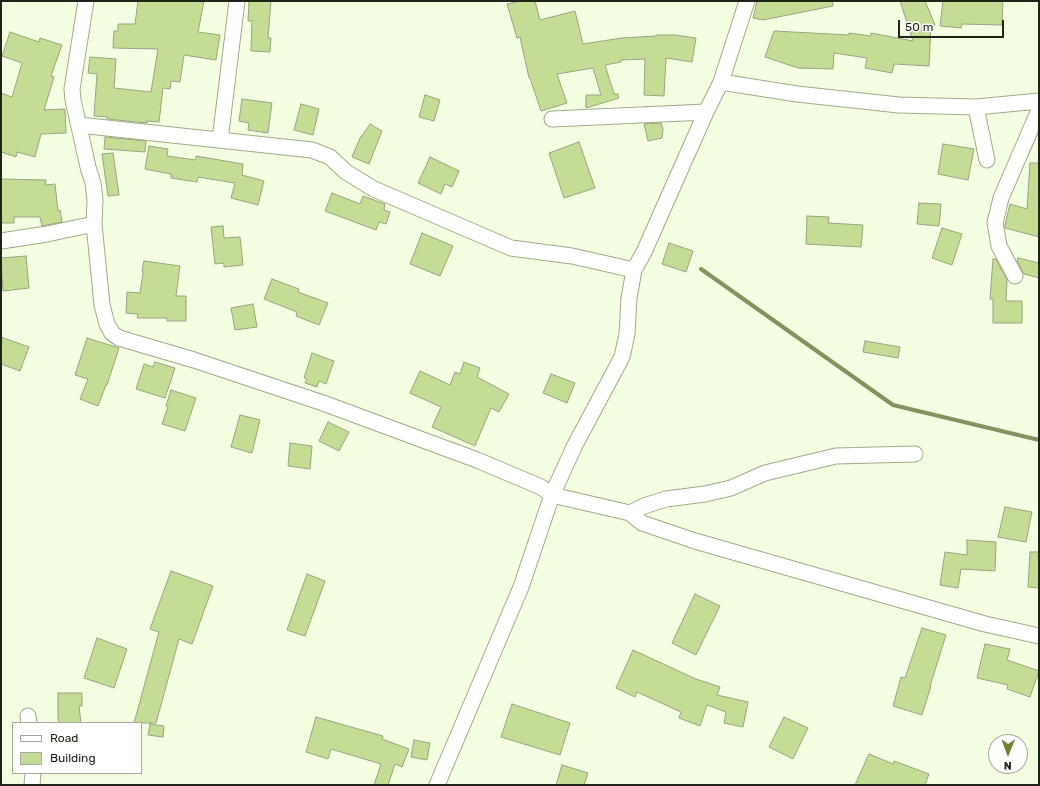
<!DOCTYPE html>
<style>
body{margin:0}
#map{position:relative;width:1040px;height:786px;overflow:hidden;background:#f4fee1;font-family:Rubik,sans-serif}
canvas{display:block}
.frame{position:absolute;inset:0;border:2px solid #202417;pointer-events:none}
.legend{position:absolute;left:12px;top:722px;width:130px;height:52px;box-sizing:border-box;background:#fff;border:1px solid #a6a7a2;margin:0;padding:5px 7px;list-style:none;font-size:12px;color:#202417}
.legend li{display:flex;align-items:center;gap:8px;height:20px}
.legend b{width:20px;border:1px solid #a6a7a2}
.north{position:absolute;left:988px;top:734px;width:40px;height:40px;box-sizing:border-box;background:#fff;border:1px solid #a6a7a2;border-radius:50%;rotate:181deg;font-size:11px;font-weight:700;line-height:16px;text-align:center;color:#202417}
.north::after{content:'';display:block;margin:auto;width:14px;height:18px;background:#6d8334;clip-path:polygon(50% 0,100% 100%,50% 72%,0 100%)}
.scale{position:absolute;left:898px;top:20px;width:106px;height:18px;box-sizing:border-box;border:2px solid #202417;border-top:0;padding-left:5px;font-size:12px;line-height:14px;white-space:nowrap;color:#202417;-webkit-text-stroke:3px #fff;paint-order:stroke}
</style>
<div id="map">
<canvas width="1040" height="786"></canvas>
<div class="frame"></div>
<ul class="legend">
<li><b style="height:5px;background:#fff"></b>Road</li>
<li><b style="height:11px;background:#c5dc95"></b>Building</li>
</ul>
<div class="north">N</div>
<div class="scale">50 m</div>
</div>
<script>
const c = document.querySelector('canvas').getContext('2d');
c.lineJoin = 'round';
function shape(rows) {
  const path = new Path2D();
  for (const r of rows) {
    path.moveTo(r[0], r[1]);
    for (let i = 2; i < r.length; i += 2) path.lineTo(r[i], r[i + 1]);
  }
  return path;
}
function strokePath(path, color, width, dash) {
  c.strokeStyle = color;
  c.lineWidth = width;
  c.lineCap = dash ? 'butt' : 'round';
  c.setLineDash(dash || []);
  c.stroke(path);
}
function fillPath(path, color) {
  c.fillStyle = color;
  c.fill(path, 'evenodd');
}
const stream = shape([
 [701,269,893,405,1039,440]
]);
const building = shape([
 [138,1,204,1,198,32,220,35,216,60,184,55,180,82,171,81,170,89,163,88,159,122,147,121,147,123,107,119,107,117,94,116,97,74,88,73,90,57,116,59,114,88,151,92,158,49,113,48,114,31,118,31,118,24,135,24,138,1],
 [249,1,271,1,268,38,271,38,270,52,251,51,252,21,248,21,249,1],
 [520,1,535,1,540,20,575,11,583,44,622,38,656,36,656,35,675,35,696,38,692,62,666,58,664,96,644,95,645,59,621,60,621,62,605,65,614,94,618,94,619,98,586,108,586,95,601,95,593,68,557,74,567,103,541,111,530,78,529,78,520,37,517,38,507,4,520,1],
 [757,1,832,1,833,6,763,20,753,18,757,1],
 [900,1,925,1,935,25,931,25,929,66,894,64,892,73,865,68,867,58,834,53,833,69,798,68,765,57,774,31,849,35,849,33,871,36,871,33,913,41,900,1],
 [943,1,1003,1,1002,25,962,24,961,28,940,26,943,1],
 [10,32,39,42,40,38,62,45,51,76,54,77,44,110,65,109,66,133,41,134,35,157,17,152,16,157,1,152,1,93,12,97,22,63,2,56,10,32],
 [425,95,440,100,434,121,419,117,425,95],
 [242,99,272,103,268,133,248,130,249,123,239,121,242,99],
 [301,104,319,109,313,135,294,130,301,104],
 [661,123,663,129,662,138,648,141,644,124,661,123],
 [370,124,382,131,369,164,352,157,361,136,362,136,370,124],
 [105,137,146,141,145,152,104,149,105,137],
 [579,142,595,188,564,198,549,153,579,142],
 [943,144,974,149,968,180,938,174,943,144],
 [149,146,168,149,167,156,196,160,196,156,243,164,242,175,264,181,258,205,231,198,235,183,198,177,197,182,171,178,171,174,145,169,149,146],
 [113,153,119,195,108,196,102,154,113,153],
 [430,157,459,171,452,187,445,184,441,194,418,183,430,157],
 [1030,163,1039,163,1039,237,1005,228,1005,225,1010,204,1027,209,1030,163],
 [1,179,46,180,45,185,55,184,58,211,60,210,62,222,42,226,40,217,14,217,14,223,1,223,1,179],
 [332,193,360,204,363,196,385,204,384,210,390,212,386,224,379,222,376,230,325,211,332,193],
 [919,203,941,204,939,226,917,224,919,203],
 [807,216,829,217,828,223,863,225,861,247,806,244,807,216],
 [223,226,224,238,240,237,243,265,224,267,224,263,215,264,211,227,223,226],
 [942,228,962,234,952,265,932,258,942,228],
 [422,233,453,246,440,276,410,264,422,233],
 [669,243,693,251,686,272,662,264,669,243],
 [26,256,29,288,3,291,1,258,26,256],
 [1018,258,1039,263,1039,278,1024,274,1017,261,1018,258],
 [993,259,996,259,1007,280,1006,301,1022,301,1022,323,993,323,993,299,990,299,993,259],
 [144,261,180,266,176,296,186,296,186,321,167,321,167,318,137,318,138,314,126,313,127,292,140,293,143,272,142,271,144,261],
 [272,279,299,289,298,292,328,303,319,325,296,316,297,312,264,299,272,279],
 [253,304,257,327,235,330,231,308,253,304],
 [1,337,29,347,20,371,1,364,1,337],
 [87,338,119,348,107,385,106,385,98,406,80,399,88,379,75,375,87,338],
 [865,341,900,347,898,358,863,352,865,341],
 [312,353,334,361,326,384,319,381,317,387,305,383,307,379,304,378,312,353],
 [155,362,175,368,165,398,136,389,144,364,153,367,155,362],
 [464,362,480,368,477,377,509,394,499,412,491,408,475,446,432,427,441,407,410,393,420,371,450,385,455,372,460,374,464,362],
 [551,374,575,383,567,403,543,393,551,374],
 [171,390,196,398,185,431,162,424,168,407,166,406,171,390],
 [240,415,260,420,252,453,231,447,240,415],
 [328,422,349,432,339,451,319,441,328,422],
 [290,443,312,446,310,469,288,466,290,443],
 [1005,507,1032,512,1026,542,998,537,1005,507],
 [967,540,996,542,995,571,961,569,958,588,940,585,945,552,967,555,967,540],
 [1030,552,1039,552,1039,588,1028,587,1030,552],
 [171,571,213,586,192,644,179,639,156,723,134,723,159,632,150,629,171,571],
 [307,574,325,581,305,636,287,630,307,574],
 [695,594,720,606,696,655,672,643,695,594],
 [922,628,946,635,930,686,931,686,922,715,893,706,901,677,905,678,922,628],
 [97,638,127,649,114,688,84,678,97,638],
 [985,644,1010,649,1007,660,1039,671,1030,697,1007,689,1008,685,977,678,985,644],
 [633,650,696,679,720,687,717,695,748,702,743,727,724,723,726,712,707,705,700,726,679,718,681,712,637,692,635,697,616,688,633,650],
 [58,693,82,693,82,706,79,706,81,723,59,723,58,718,58,693],
 [512,704,570,723,560,755,501,737,512,704],
 [316,717,383,736,382,739,409,749,402,767,395,764,388,785,374,785,381,764,331,749,328,759,306,752,316,717],
 [784,717,808,728,793,759,769,747,784,717],
 [150,724,164,726,163,737,148,735,150,724],
 [414,740,430,743,427,760,411,757,414,740],
 [869,754,893,764,894,761,929,774,925,785,855,785,869,754],
 [562,765,588,773,584,785,556,785,562,765]
]);
const minor = shape([
 [86,1,72,89,73,100,88,167,93,183,95,200,94,224,102,305,107,324,112,333,119,338,194,360,323,403,477,460,541,487,552,495,630,513,642,523,695,541,985,624,1039,636],
 [721,82,797,94,899,105,976,107,1039,101],
 [976,107,987,160],
 [552,119,706,112],
 [79,125,312,150,330,157,346,172,374,189,511,248,572,256,634,270],
 [220,140,237,1],
 [1,241,47,234,94,224],
 [1015,276,999,246,995,223,1001,198,1039,110],
 [630,513,644,506,666,499,705,494,731,488,765,473,836,456,915,454],
 [28,716,29,723],
 [32,785,33,773],
 [437,785,521,587,552,495,575,445,622,357,627,334,629,298,634,270,644,252,706,112,721,82,747,1]
]);
strokePath(stream, '#82935e', 4);
fillPath(building, '#c5dc95');
strokePath(building, '#98a381', 1);
strokePath(minor, '#9faa88', 17);
strokePath(minor, '#fff', 15);
</script>
